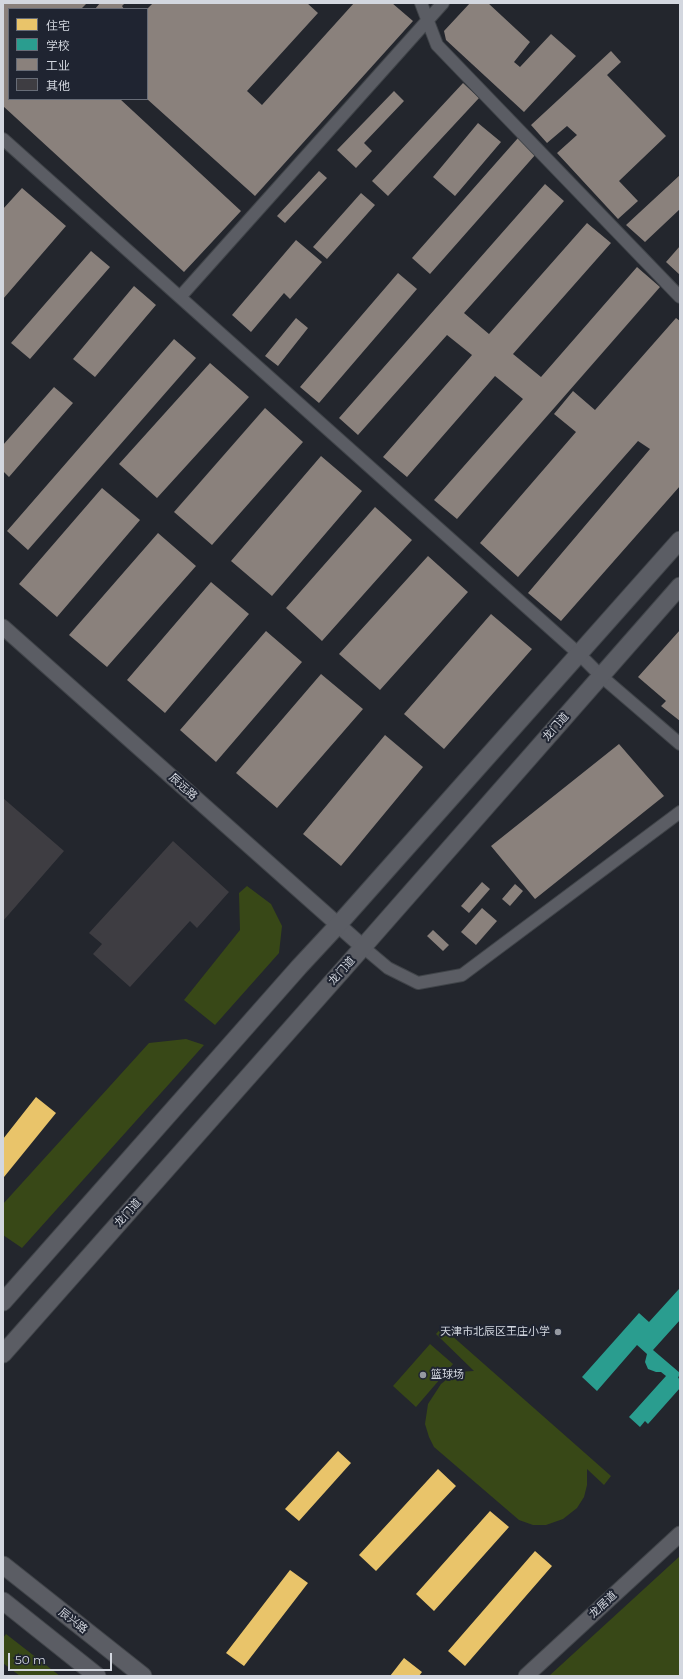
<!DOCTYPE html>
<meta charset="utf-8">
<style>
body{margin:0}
#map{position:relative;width:683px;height:1679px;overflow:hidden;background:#23262d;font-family:Montserrat,"Noto Sans SC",sans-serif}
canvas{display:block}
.frame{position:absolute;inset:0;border:4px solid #d3d7df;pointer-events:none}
.legend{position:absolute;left:8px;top:8px;width:140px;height:92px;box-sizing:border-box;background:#1f2431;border:1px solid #676c77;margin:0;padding:5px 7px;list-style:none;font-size:12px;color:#d3d7df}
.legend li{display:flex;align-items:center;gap:8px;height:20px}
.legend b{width:20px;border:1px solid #676c77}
.scale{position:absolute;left:8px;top:1653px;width:104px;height:18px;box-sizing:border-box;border:2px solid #d3d7df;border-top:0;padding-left:5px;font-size:12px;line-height:14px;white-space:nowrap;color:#d3d7df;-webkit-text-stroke:3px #1f2431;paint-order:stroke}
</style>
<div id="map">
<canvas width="683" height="1679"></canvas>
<div class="frame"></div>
<ul class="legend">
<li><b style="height:11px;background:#e9c46a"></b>住宅</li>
<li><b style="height:11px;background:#2a9d8f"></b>学校</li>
<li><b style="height:11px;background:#8a817c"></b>工业</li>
<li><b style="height:11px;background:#3e3d42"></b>其他</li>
</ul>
<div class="scale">50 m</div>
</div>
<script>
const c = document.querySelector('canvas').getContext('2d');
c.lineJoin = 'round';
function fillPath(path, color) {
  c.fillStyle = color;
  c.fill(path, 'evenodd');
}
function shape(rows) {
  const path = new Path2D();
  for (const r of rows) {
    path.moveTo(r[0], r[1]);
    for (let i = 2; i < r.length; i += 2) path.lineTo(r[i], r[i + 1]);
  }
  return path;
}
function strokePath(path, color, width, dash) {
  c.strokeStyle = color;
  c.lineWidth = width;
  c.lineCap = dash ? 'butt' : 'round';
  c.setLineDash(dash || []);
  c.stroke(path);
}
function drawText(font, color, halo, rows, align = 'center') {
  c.font = font + ' Montserrat,"Noto Sans SC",sans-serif';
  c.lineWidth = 4;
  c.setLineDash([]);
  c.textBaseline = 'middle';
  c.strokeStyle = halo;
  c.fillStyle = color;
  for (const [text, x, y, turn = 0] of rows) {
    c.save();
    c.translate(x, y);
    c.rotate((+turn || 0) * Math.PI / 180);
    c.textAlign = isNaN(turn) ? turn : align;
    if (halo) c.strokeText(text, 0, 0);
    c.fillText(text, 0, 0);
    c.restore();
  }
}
const green = shape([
 [247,886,271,904,282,926,279,953,215,1025,184,1000,240,930,239,893],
 [186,1039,204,1045,22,1248,3,1235,3,1204,149,1043],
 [442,1327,611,1476,604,1485,587,1469,587,1485,584,1497,577,1508,563,1519,546,1525,533,1525,519,1520,434,1447,429,1437,425,1424,428,1404,441,1384,456,1372,474,1371,436,1334],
 [430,1344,453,1364,416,1407,393,1386],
 [680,1556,680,1676,549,1676],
 [6,1634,60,1676,20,1676,3,1663,3,1638]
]);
const homes = shape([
 [36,1097,56,1113,4,1177,3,1139],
 [338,1451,351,1463,299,1521,285,1509],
 [438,1469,456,1486,376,1571,359,1555],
 [490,1511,509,1527,434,1611,416,1594],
 [535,1551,552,1566,465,1666,448,1651],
 [290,1570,308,1583,244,1666,226,1653],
 [404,1658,422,1672,419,1676,390,1676]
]);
const schools = shape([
 [679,1289,680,1320,653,1350,680,1373,678,1378,680,1379,680,1388,648,1424,645,1421,640,1427,629,1417,666,1376,661,1372,656,1372,648,1369,645,1362,647,1354,637,1345,597,1391,582,1377,639,1313,649,1322]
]);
const industry = shape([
 [3,3,87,3,81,9,9,9,9,99,120,99,241,211,184,272,3,106],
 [100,3,125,3,122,6,124,9,95,9],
 [153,3,307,3,318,13,247,91,262,105,354,3,392,3,413,21,255,196,147,99,147,9],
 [470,3,488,3,530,42,514,62,520,67,551,34,576,56,524,112,446,40,444,31],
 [611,51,621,62,607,75,666,136,619,181,638,201,618,219,557,153,577,135,567,126,547,143,531,125],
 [463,83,479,98,388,196,372,181],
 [394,91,404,101,364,143,372,151,356,168,337,150],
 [478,123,501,142,455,196,433,177],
 [518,138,536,154,430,274,412,258],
 [319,171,327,178,285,223,277,216],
 [680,175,680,209,645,242,626,225],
 [545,184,564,201,464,313,489,334,587,223,611,243,513,354,541,377,637,267,660,287,457,519,434,500,523,399,495,376,407,477,383,457,472,355,447,335,358,435,339,418],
 [22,188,66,226,3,299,3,209],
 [361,193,375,205,327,259,313,247],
 [296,240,322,262,290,299,284,293,251,332,232,315],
 [680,246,680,275,666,262],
 [91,251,110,267,30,359,11,343],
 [398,273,417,289,319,403,300,387],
 [134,286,156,305,95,377,73,359],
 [296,318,308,328,278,366,265,356],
 [676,318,680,321,680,486,561,621,528,593,650,449,638,441,518,577,480,543,576,432,554,414,573,391,595,410],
 [174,339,196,358,28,550,7,531],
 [210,363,249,397,157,498,119,464],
 [54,387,73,403,9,477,3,471,3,445],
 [265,408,303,442,212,545,174,512],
 [321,456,362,491,272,596,231,561],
 [102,488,140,520,57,617,19,584],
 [375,507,412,540,322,641,286,608],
 [158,533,196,566,107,667,69,635],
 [428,556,468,592,380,690,339,654],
 [211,582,249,614,165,713,127,680],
 [491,614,532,649,444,749,404,714],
 [680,630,680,721,661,706,666,701,638,677],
 [266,631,302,662,216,762,180,730],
 [321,674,363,709,277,808,236,773],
 [385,735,423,767,341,866,303,834],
 [619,744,664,796,535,899,491,846],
 [482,882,490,889,469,913,461,906],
 [515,884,523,891,510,906,502,899],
 [482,908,497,921,476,945,461,932],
 [433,930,449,945,443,951,427,936]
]);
const building = shape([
 [3,798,64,851,3,921],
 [173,841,229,892,197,928,190,921,130,987,93,954,102,944,89,933]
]);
const minor = shape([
 [421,3,437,45,680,297],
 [3,139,579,654,601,676,680,744],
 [180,297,443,3],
 [363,947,388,968,418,983,462,975,680,812]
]);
const tertiary = shape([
 [3,627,363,947],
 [526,1676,680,1534]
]);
const secondary = shape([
 [3,1302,299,967,338,925,680,540],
 [3,1354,363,947,680,586],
 [3,1565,143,1676],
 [3,1601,97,1676]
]);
const markers = [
 [558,1332,4,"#9599a1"],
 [423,1375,4,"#9599a1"]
];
const streetNames = [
 ["龙门道",556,727,-49],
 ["辰远路",183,787,42],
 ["龙门道",342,971,-48],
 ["龙门道",128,1213,-48],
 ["龙居道",603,1605,-43],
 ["辰兴路",73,1621,38]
];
const poiNames = [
 ["天津市北辰区王庄小学",550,1332],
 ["篮球场",431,1375,"left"]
];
fillPath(green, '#384817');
fillPath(homes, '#e9c46a');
fillPath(schools, '#2a9d8f');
fillPath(industry, '#8a817c');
fillPath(building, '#3e3d42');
strokePath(minor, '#404449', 14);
strokePath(tertiary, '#404449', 17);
strokePath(secondary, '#404449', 19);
strokePath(minor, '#5b5d64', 12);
strokePath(tertiary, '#5b5d64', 15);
strokePath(secondary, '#5b5d64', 17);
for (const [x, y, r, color] of markers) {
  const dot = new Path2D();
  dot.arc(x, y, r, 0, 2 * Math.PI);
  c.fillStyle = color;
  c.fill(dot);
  strokePath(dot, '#1f2431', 1.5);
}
drawText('11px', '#d3d7df', '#1f2431', streetNames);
drawText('11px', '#d3d7df', '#1f2431', poiNames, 'right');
</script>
